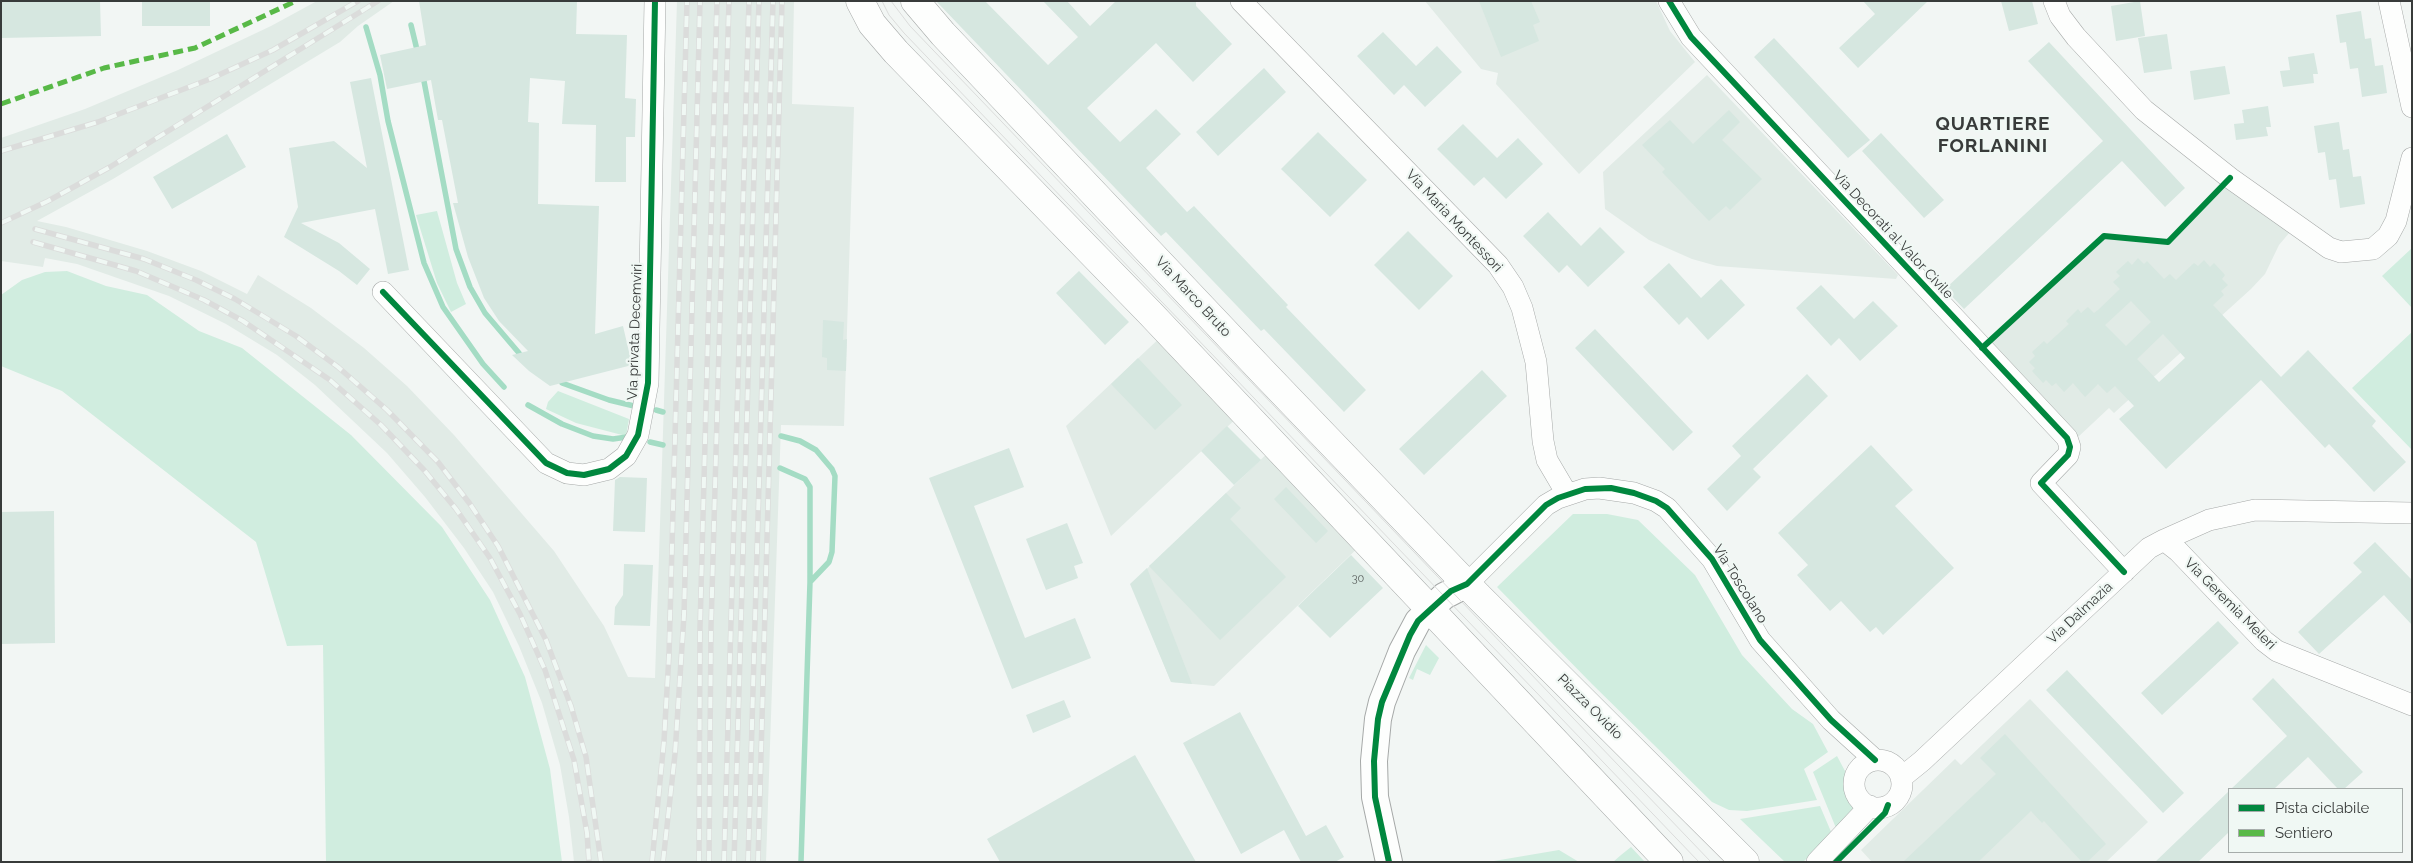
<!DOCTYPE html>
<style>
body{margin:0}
#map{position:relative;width:2413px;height:863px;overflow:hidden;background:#f2f6f4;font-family:Raleway,sans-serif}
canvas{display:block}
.frame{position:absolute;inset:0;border:2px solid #383b3a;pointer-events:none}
.legend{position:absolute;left:2228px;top:788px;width:175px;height:65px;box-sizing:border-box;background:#f0f8f4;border:1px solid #a6acaa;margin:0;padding:6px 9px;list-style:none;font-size:15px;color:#383b3a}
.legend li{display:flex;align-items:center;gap:10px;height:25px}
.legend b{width:25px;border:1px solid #a6acaa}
</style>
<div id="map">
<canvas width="2413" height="863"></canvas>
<div class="frame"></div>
<ul class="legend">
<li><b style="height:6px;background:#00873e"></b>Pista ciclabile</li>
<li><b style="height:6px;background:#58b947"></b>Sentiero</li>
</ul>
</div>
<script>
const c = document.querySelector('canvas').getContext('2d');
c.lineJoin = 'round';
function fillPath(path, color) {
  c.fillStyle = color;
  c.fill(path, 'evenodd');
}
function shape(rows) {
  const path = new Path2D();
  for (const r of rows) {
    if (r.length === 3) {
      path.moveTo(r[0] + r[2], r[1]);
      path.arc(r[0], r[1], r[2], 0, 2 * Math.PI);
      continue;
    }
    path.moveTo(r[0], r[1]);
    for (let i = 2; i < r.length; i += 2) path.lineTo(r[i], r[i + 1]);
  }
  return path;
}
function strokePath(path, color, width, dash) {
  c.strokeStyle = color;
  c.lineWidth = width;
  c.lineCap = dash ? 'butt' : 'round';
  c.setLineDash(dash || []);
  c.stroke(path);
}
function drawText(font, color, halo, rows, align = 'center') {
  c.font = font + ' Raleway,sans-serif';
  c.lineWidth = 4.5;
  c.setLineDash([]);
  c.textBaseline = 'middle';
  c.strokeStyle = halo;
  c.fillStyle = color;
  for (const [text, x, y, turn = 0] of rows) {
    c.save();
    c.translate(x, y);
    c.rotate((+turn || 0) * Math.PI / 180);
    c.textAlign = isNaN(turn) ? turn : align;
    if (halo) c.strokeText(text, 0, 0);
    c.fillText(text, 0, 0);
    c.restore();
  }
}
const built = shape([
 [317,1,394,1,358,26,340,42,113,179,37,221,66,227,147,251,201,271,247,294,258,275,311,308,364,348,407,386,454,435,554,551,604,626,628,677,655,678,677,1,794,1,792,104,854,107,844,426,781,425,766,862,574,862,569,817,560,765,542,703,519,646,493,592,464,548,425,497,387,453,315,385,277,355,226,324,169,296,77,264,45,258,43,267,1,261,1,138,85,109,178,70,271,26],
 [1425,1,1656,1,1670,31,1695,62,1579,174,1496,84,1498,73,1481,69],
 [1707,75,1898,275,1896,279,1717,266,1692,259,1649,240,1605,209,1603,172],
 [2230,178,2295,226,2279,245,2265,274,2251,289,2114,413,2109,408,2077,438,1990,342,2104,236,2168,242],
 [1165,333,1242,413,1111,536,1066,426],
 [1274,447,1365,541,1214,686,1171,682,1131,584],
 [2030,699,2148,822,2106,862,1872,862,1861,850,1955,759,1961,765]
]);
const green = shape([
 [437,211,457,283,466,304,451,312,437,283,416,215],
 [2412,248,2412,308,2382,276],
 [67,271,106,286,147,295,199,331,242,348,351,435,442,527,490,600,525,677,550,769,562,862,326,862,323,645,287,646,256,542,62,391,1,366,1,295,22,280,45,272],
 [2412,332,2412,450,2352,388],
 [558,391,629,419,626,436,576,423,546,409,548,402],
 [1573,514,1607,514,1638,520,1695,575,1742,655,1792,709,1813,724,1828,752,1804,769,1817,800,1747,811,1729,810,1712,802,1592,684,1497,587],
 [1426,645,1439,658,1430,675,1417,669,1413,680,1409,678],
 [1837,756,1845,771,1849,794,1860,808,1836,828,1813,772],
 [1820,806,1832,834,1803,862,1785,862,1740,819],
 [1631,847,1645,862,1613,862,1621,855],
 [1559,850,1579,862,1488,862]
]);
const stream = shape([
 [411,25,418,54],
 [366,27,380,75,388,121,424,263,443,307,483,364,504,387],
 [423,76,456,249,470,287,485,313,519,353],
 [562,383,609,400,634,406],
 [528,405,562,424,593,436,613,439,627,437],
 [656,410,663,412],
 [781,436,800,441,816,450,832,469,835,476,832,552,829,562,810,582,801,862],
 [650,442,663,445],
 [780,468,805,479,810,487,810,582]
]);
const building = shape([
 [1,1,100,1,101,36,1,38],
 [142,1,210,1,210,26,142,26],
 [419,1,577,1,576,34,627,35,625,98,636,99,635,137,626,137,626,182,595,182,596,125,562,124,565,81,530,78,528,122,539,123,538,204,599,206,595,334,623,326,632,365,550,386,529,371,512,355,528,351,499,321,484,298,468,257,453,203,458,203,442,120,438,120,431,80,387,89,380,55,426,45],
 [936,1,985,1,1048,65,1078,37,1043,1,1067,1,1090,26,1116,1,1196,1,1196,6,1232,44,1193,82,1156,43,1087,108,1120,142,1156,109,1181,134,1146,168,1187,212,1194,206,1288,305,1286,307,1366,390,1344,412,1264,329,1261,331,1166,232,1161,236],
 [1479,1,1531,1,1540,22,1533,25,1539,41,1501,57],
 [1863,1,1928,1,1858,68,1839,48,1875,14],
 [2001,1,2032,1,2038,24,2009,31],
 [2140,1,2145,36,2116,41,2111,6],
 [2361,11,2365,39,2371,38,2375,66,2383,65,2387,93,2362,97,2358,68,2350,69,2346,42,2340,43,2336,15],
 [1383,32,1416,66,1437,46,1462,72,1425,107,1404,85,1394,95,1357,56],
 [2167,34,2172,69,2144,73,2138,38],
 [1774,38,1870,140,1848,158,1754,57],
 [2049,42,2185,188,2165,207,2122,161,1964,309,1945,289,2103,141,2028,61],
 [2314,53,2318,74,2313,74,2314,83,2283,87,2280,71,2290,70,2288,57],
 [2225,66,2230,94,2194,100,2190,71],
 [1264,68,1286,92,1218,156,1196,132],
 [371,78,409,270,388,274,375,209,301,223,339,243,370,269,357,285,339,271,284,237,298,207,289,148,334,141,367,168,350,82],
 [2268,106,2271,127,2266,127,2268,136,2236,140,2234,124,2244,123,2242,110],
 [1729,110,1740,122,1722,140,1762,179,1730,210,1726,206,1709,221,1662,172,1665,169,1642,145,1670,120,1693,144],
 [2339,122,2343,150,2349,149,2353,177,2361,176,2365,204,2340,208,2336,179,2329,180,2325,152,2318,153,2314,126],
 [1463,124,1497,158,1518,138,1543,164,1506,199,1484,177,1474,186,1437,149],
 [1318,132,1367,180,1330,217,1281,169],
 [1881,133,1944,200,1924,218,1862,151],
 [227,134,246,167,172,209,153,177],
 [1548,212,1581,246,1600,227,1625,252,1588,287,1567,265,1559,273,1523,236],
 [1408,231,1453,276,1419,310,1374,265],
 [2138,258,2144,264,2147,261,2164,279,2170,274,2176,280,2194,263,2198,266,2204,260,2210,267,2214,263,2225,275,2222,279,2228,285,2221,291,2224,295,2213,305,2281,377,2308,350,2376,421,2372,426,2406,462,2374,492,2329,444,2325,448,2261,380,2166,469,2119,419,2134,406,2115,386,2107,393,2098,384,2085,397,2073,383,2064,392,2056,383,2052,386,2046,380,2043,383,2032,371,2035,368,2029,362,2035,356,2032,352,2044,341,2047,344,2069,324,2066,321,2078,309,2081,313,2088,307,2094,313,2098,310,2120,289,2113,282,2120,276,2116,272,2128,261,2132,265],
 [2131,301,2151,322,2126,346,2105,325],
 [2163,334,2185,358,2159,382,2137,359],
 [1669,263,1701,298,1721,279,1745,305,1708,340,1687,317,1679,325,1643,287],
 [1079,271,1129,322,1105,345,1056,293],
 [1821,285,1854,319,1873,301,1898,326,1860,361,1839,338,1831,346,1796,308],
 [823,320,844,322,843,340,847,339,846,371,827,370,827,358,822,357],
 [1595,329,1693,432,1673,451,1575,348],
 [1138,358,1182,405,1155,430,1111,384],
 [1482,370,1507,396,1424,475,1399,449],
 [1807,374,1828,396,1753,469,1761,477,1727,511,1707,489,1741,456,1732,446],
 [1227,426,1261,460,1234,485,1201,451],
 [1871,445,1913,490,1895,506,1954,568,1883,635,1876,627,1870,632,1841,601,1830,611,1797,575,1808,565,1778,533],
 [1009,448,1024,487,974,506,1025,638,1075,618,1091,658,1012,689,929,478],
 [620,477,647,478,645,532,613,531,615,480],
 [1286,487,1328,531,1316,543,1274,499],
 [1226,493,1241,508,1230,519,1286,577,1220,640,1149,566],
 [54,511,55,643,1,644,1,512],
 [1067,523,1083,563,1074,566,1078,578,1046,590,1026,539],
 [2375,542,2412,580,2412,625,2384,595,2319,654,2298,632,2362,572,2353,563],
 [1351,555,1383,588,1330,638,1298,606],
 [624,564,653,565,650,626,614,625,615,607,623,595],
 [1147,568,1192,684,1171,682,1130,584],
 [2218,621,2239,643,2162,715,2141,693],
 [2067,670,2184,793,2163,813,2046,690],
 [2273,678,2363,772,2344,789,2338,789,2308,757,2274,789,2231,789,2287,736,2252,699],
 [1064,700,1071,717,1033,733,1026,715],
 [1240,712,1306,836,1326,825,1344,857,1335,862,1301,862,1284,830,1241,854,1183,743],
 [2005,734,2106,844,2087,862,2082,862,2044,821,2042,823,2031,811,1978,862,1903,862,1996,774,1980,758],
 [1135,755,1196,862,1000,862,987,839],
 [2229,791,2229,832,2198,862,2155,862]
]);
const minor = shape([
 [1241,1,1498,265,1513,287,1522,308,1536,362,1543,441,1547,460,1567,494],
 [1669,1,1691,37,2067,438,2070,447,2068,455,2041,483,2124,572],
 [2054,1,2060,16,2076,37,2144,110,2230,178,2329,248,2341,252,2373,249,2388,236,2396,221,2412,158],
 [2389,1,2412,107],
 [383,292,546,463,567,473,584,475,609,469,626,456,638,435,648,383,655,1],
 [2164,540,2178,551,2264,641,2277,651,2412,705],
 [1467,584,1546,505,1558,498,1585,489,1599,488,1634,493,1656,501,1667,508,1712,559,1760,640,1831,720,1875,760],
 [1878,784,24],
 [1901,778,1922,761,2149,548,2164,540,2209,520,2255,510,2412,513],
 [1817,862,1870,806]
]);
const tertiary = shape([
 [1389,862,1375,797,1374,761,1378,719,1382,702,1402,651,1418,621,1444,596,1467,584]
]);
const secondary = shape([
 [860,1,872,24,896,52,1150,313,1669,862],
 [915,1,943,34,1263,372,1478,596,1745,862]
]);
const tram = shape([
 [882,1,889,15,904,33,1699,862],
 [891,1,910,26,1711,862]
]);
const rail = shape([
 [1,151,98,122,210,79,273,50,358,1],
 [1,223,48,201,110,167,378,1],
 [35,229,144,259,196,280,235,299,296,336,338,367,387,410,438,462,470,504,498,546,546,640,571,706,586,757,601,862],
 [33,242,136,271,204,300,243,321,330,380,381,425,424,470,456,509,490,558,520,614,545,670,574,760,587,833,589,862],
 [652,862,664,741,669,655,687,1],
 [663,862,675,754,684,615,700,1],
 [699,862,700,627,717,1],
 [709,862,711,627,729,1],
 [724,862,749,1],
 [734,862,759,1],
 [748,862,773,1],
 [758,862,782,1]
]);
const quiet = shape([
 [1,104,104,68,195,48,296,1]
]);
const cycleway = shape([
 [1669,1,1691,37,2067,438,2070,447,2068,455,2041,483,2124,572],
 [383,292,546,463,567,473,584,475,609,469,626,456,638,435,648,383,655,1],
 [1982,348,2104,236,2168,242,2230,178],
 [1389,862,1375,797,1374,761,1378,719,1382,702,1410,635,1418,621,1430,610,1451,591,1467,584,1546,505,1558,498,1585,489,1611,488,1634,493,1656,501,1667,508,1712,559,1760,640,1831,720,1875,760],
 [1836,862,1885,813,1888,805]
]);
const numberNames = [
 ["30",1358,579]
];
const streetNames = [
 ["Via Maria Montessori",1454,221,47],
 ["Via Decorati al Valor Civile",1893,235,47],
 ["Via Marco Bruto",1193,297,47],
 ["Via privata Decemviri",635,332,-88],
 ["Via Toscolano",1740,584,58],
 ["Via Geremia Meleri",2230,604,45],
 ["Via Dalmazia",2080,613,-43],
 ["Piazza Ovidio",1590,707,45]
];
const districtNames = [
 ["QUARTIERE",1993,124],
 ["FORLANINI",1993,146]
];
fillPath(built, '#e1ebe6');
fillPath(green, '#d0eddf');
strokePath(stream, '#a4dcc4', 5.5);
fillPath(building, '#d6e7e0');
strokePath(minor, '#a6a9a8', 22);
strokePath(tertiary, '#a6a9a8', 28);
strokePath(secondary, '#a6a9a8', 29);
strokePath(minor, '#fdfefd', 21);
strokePath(tertiary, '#fdfefd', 26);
strokePath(secondary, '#fdfefd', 28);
strokePath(tram, '#dbdcdb', 1);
strokePath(rail, '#dbdcdb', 5.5);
strokePath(rail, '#f0f8f4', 4, [11]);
strokePath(quiet, '#58b947', 5, [10, 5]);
strokePath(cycleway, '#00873e', 6);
drawText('11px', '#606664', null, numberNames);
drawText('14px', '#383b3a', '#f0f8f4', streetNames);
c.letterSpacing = '1px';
drawText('bold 19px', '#383b3a', '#f0f8f4', districtNames);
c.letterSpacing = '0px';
</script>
